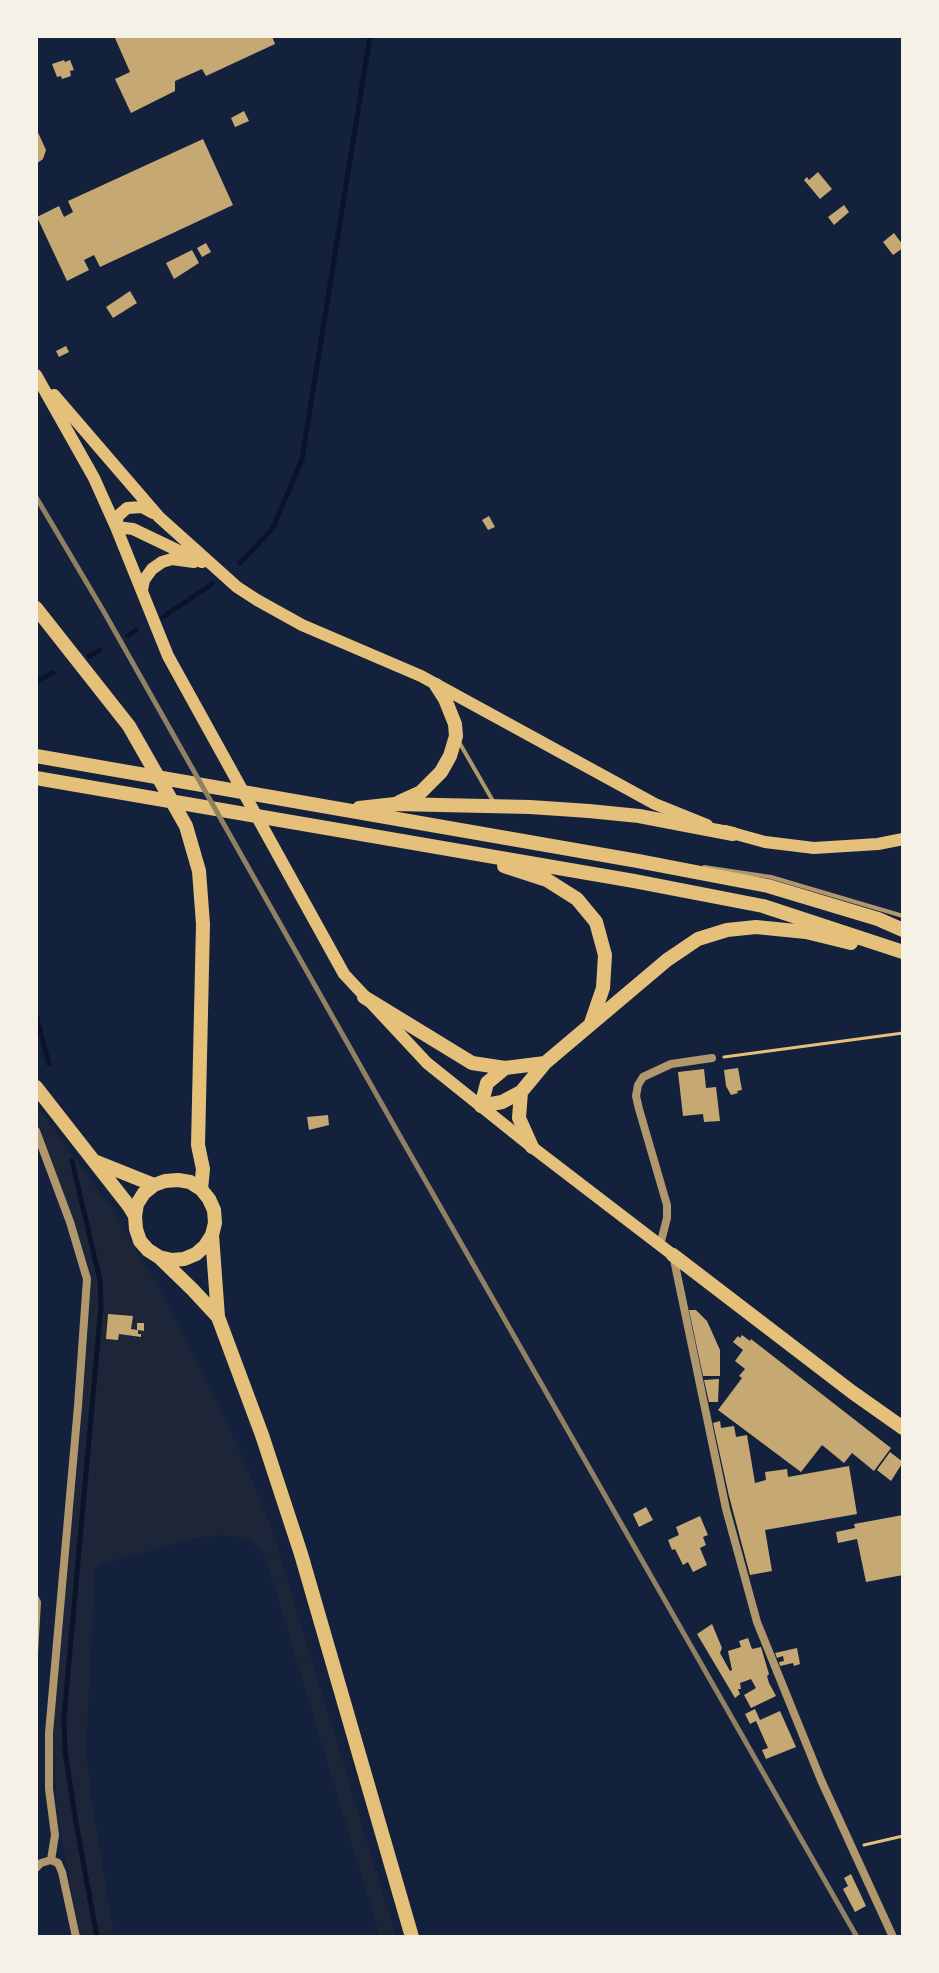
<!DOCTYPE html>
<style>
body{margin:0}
#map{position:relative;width:939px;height:1973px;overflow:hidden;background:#14213d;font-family:"DejaVu Sans",sans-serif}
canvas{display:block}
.frame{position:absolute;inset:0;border:38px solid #f6f1e7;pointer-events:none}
</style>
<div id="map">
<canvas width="939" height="1973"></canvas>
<div class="frame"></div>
</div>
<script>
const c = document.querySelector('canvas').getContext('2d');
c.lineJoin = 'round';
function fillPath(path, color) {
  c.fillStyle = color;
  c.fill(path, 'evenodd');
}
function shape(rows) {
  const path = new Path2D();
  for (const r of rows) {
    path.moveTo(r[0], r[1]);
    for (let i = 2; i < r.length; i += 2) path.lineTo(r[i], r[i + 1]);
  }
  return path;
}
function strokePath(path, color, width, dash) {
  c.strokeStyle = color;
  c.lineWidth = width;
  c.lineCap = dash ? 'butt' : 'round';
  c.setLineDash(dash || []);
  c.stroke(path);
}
const green = shape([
 [36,1105,109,1205,156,1282,215,1398,248,1470,272,1530,396,1937,380,1937,269,1568,262,1549,245,1538,222,1535,196,1538,101,1564,95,1569,86,1749,91,1797,114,1937,80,1937,57,1811,53,1733,79,1450,91,1283,63,1194,36,1127]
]);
const stream = shape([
 [240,563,273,528,302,459,370,36],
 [163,617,212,584],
 [128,636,136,630],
 [89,656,100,650],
 [36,681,53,673],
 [36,1015,49,1064],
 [72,1161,100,1280,101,1306,64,1717,65,1751,76,1823,97,1937]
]);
const building = shape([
 [119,36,272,36,275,44,206,76,202,69,175,81,175,91,131,113,115,79,130,72,115,38],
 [64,60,65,62,70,60,74,70,70,71,71,76,62,79,61,76,57,77,52,64],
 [244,111,249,121,235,127,231,118],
 [36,128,46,150,43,159,36,164],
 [203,139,233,205,100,267,94,255,84,260,89,270,67,281,37,217,59,206,64,217,73,212,68,201],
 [818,172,832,189,820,199,804,180,807,177,809,180],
 [844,205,849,212,834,225,828,217],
 [894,233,903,245,903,248,893,255,883,242],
 [206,243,211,252,202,257,197,248],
 [192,250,199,263,174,279,166,263],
 [130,291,137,303,113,318,106,307],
 [66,346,69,352,59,357,56,351],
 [489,516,495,527,488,530,482,520],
 [738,1068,742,1090,737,1091,738,1093,731,1095,726,1086,724,1070],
 [704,1069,706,1088,716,1087,720,1121,704,1122,703,1114,683,1116,678,1072],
 [328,1115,329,1125,309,1130,307,1117],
 [689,1310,696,1310,707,1321,720,1350,720,1376,703,1376],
 [108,1314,133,1316,131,1329,137,1330,137,1323,144,1323,144,1331,138,1330,138,1334,141,1334,141,1337,119,1334,118,1340,106,1339],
 [742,1335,750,1341,751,1339,891,1448,874,1471,852,1453,844,1463,822,1445,801,1472,718,1410,742,1378,739,1376,745,1369,735,1361,743,1350,733,1342,738,1336,740,1338],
 [719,1379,718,1402,709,1402,704,1380],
 [720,1421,721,1428,734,1426,736,1437,747,1435,755,1483,766,1480,765,1472,787,1469,788,1477,849,1466,857,1514,765,1530,772,1571,750,1575,729,1496,713,1423],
 [890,1452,903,1462,891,1481,877,1470],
 [646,1507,653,1520,639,1527,633,1514],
 [903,1515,903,1575,866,1582,857,1539,838,1543,836,1532,855,1528,854,1524],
 [700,1516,708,1535,703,1537,706,1545,700,1548,707,1565,693,1572,688,1562,683,1565,675,1549,672,1550,668,1540,679,1535,676,1527],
 [712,1624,722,1648,720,1653,730,1671,732,1670,728,1651,741,1647,739,1641,748,1638,752,1649,761,1647,769,1674,767,1676,769,1683,776,1696,751,1708,744,1695,756,1688,751,1679,740,1683,741,1689,738,1689,740,1694,735,1698,697,1634],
 [797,1648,800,1664,794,1666,793,1663,780,1666,779,1662,784,1661,783,1656,777,1658,775,1653],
 [755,1709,760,1720,780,1711,796,1747,766,1759,762,1750,768,1748,756,1721,750,1724,745,1714],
 [851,1874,866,1906,855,1912,843,1889,848,1886,844,1878]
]);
const path = shape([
 [724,1057,903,1033],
 [864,1845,903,1836]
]);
const service = shape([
 [459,742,493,801],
 [704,867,771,877,903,916],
 [36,1596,39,1602,36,1654]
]);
const minor = shape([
 [36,1131,70,1222,87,1279,78,1406,49,1733,49,1789,55,1835,51,1860],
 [660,1245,667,1218,667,1205,639,1109,636,1096,638,1085,643,1077,671,1064,712,1058],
 [673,1255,726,1509,757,1622,821,1780,893,1937],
 [51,1860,58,1863,62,1872,76,1937],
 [36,1868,41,1863,51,1860]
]);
const secondary = shape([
 [36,375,94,478,116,527,168,656,344,974,427,1063,532,1147,673,1255],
 [54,395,159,517,237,587,257,600,302,625,421,676,655,804,707,825],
 [116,527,133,529,202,562],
 [116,527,118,516,127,508,142,507,153,513],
 [142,590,144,580,152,569,162,562,172,559,194,562],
 [725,831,765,842,814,848,878,844,903,839]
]);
const primary = shape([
 [36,608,129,726,186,826,199,871,203,924,198,1145,203,1169,201,1189],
 [36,1087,129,1206,135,1216],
 [94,1161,154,1185],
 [159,1257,172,1260,184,1259,196,1254,205,1246,212,1235],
 [218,1317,193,1290,159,1257,148,1250,140,1241,136,1229,135,1216,137,1204,144,1193,154,1185,165,1181,178,1180,190,1182,201,1189,209,1199,214,1210,215,1223,212,1235,218,1317,262,1435,301,1554,412,1937]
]);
const trunk = shape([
 [36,756,638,861,768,886,878,919,903,930],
 [36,778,634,881,763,906,903,952],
 [399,802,421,792,441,772,450,756,456,736,455,724,445,699,436,685],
 [359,808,395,804,530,807,589,811,639,816,733,834],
 [504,866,547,880,577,899,596,922,605,955,603,988,591,1023],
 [364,997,472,1063,505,1068,545,1063],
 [505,1068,487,1083,481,1106,502,1102,521,1092,545,1063,667,960,698,939,727,930,756,927,806,932,851,943],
 [521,1092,519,1118,532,1147],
 [673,1255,852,1392,903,1428]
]);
const rail = shape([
 [36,497,104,612,401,1138,857,1937]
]);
fillPath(green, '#1d2539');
strokePath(stream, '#0b132b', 5);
fillPath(building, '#c6a872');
strokePath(path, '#e5c07b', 3);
strokePath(service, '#b1986c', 4);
strokePath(minor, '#b1986c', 8);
strokePath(secondary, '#e5c07b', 12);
strokePath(primary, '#e5c07b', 14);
strokePath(trunk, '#e5c07b', 14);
strokePath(rail, '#918062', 5);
</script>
